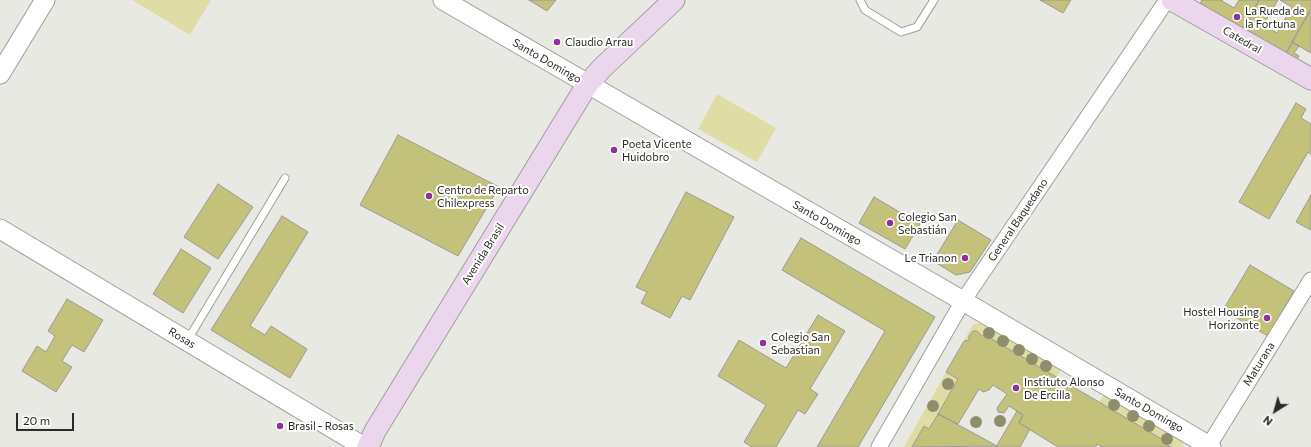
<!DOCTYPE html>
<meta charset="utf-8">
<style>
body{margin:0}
#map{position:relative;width:1311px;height:447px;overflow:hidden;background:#e9e9e4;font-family:Commissioner,sans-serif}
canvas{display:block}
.north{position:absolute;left:1255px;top:391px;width:40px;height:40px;-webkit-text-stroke:3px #fffffe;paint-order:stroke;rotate:217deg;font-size:11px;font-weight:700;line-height:16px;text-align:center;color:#2a2a29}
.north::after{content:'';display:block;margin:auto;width:14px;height:18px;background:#2a2a29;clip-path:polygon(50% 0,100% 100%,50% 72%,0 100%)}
.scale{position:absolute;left:16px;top:413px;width:58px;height:18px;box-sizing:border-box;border:2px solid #2a2a29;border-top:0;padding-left:5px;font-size:12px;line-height:14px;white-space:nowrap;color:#2a2a29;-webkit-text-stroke:3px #fffffe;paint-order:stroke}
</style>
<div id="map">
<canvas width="1311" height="447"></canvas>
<div class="north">N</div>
<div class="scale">20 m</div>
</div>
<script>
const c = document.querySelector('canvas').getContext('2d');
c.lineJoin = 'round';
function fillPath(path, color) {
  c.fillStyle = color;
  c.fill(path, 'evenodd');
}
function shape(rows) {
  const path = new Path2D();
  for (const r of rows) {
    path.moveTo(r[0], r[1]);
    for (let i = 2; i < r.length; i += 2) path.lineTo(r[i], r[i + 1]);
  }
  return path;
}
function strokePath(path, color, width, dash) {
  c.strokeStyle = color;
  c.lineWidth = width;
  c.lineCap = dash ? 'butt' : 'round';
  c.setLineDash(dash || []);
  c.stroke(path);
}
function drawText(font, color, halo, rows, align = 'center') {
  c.font = font + ' Commissioner,sans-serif';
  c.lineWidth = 4;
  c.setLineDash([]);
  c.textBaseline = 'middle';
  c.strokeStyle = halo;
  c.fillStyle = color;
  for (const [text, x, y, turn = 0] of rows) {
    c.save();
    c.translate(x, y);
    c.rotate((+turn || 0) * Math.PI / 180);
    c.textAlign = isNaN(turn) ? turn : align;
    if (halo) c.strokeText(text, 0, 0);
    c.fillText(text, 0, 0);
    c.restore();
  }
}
const green = shape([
 [132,0,211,0,190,35],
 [717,94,776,128,757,162,698,129],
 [984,323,1062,368,1057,377,985,335,982,336,977,331,971,332,969,340,964,341,973,324],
 [946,372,958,379,929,429,924,426,912,447,904,447],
 [1105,393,1185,441,1182,447,1171,447,1165,444,1167,441,1099,402]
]);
const building = shape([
 [529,0,556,0,547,11,529,0],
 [1040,0,1071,0,1063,13,1040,0],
 [1202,0,1223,0,1222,1,1234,8,1239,0,1259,0,1240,34,1197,9,1202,0],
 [1259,0,1278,0,1263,25,1277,33,1292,7,1280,0,1311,0,1311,9,1283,59,1240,34,1259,0],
 [1309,12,1311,13,1311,53,1292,42,1309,12],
 [1292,42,1299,46,1294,53,1299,56,1295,63,1284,57,1292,42],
 [1296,103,1306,109,1301,118,1311,124,1311,154,1308,152,1269,219,1239,202,1296,103],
 [398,135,499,187,458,256,360,205,398,135],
 [218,184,253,207,218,259,184,237,218,184],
 [686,192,734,217,690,300,682,296,670,318,641,303,647,292,636,287,686,192],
 [1311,195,1311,230,1296,222,1311,195],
 [874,197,920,224,905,249,859,223,874,197],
 [282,216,308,232,250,326,265,335,271,326,307,349,290,378,211,330,282,216],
 [958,220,991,240,970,272,956,275,933,261,958,220],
 [801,238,935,317,858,447,817,447,885,331,782,270,801,238],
 [181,249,211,268,183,313,153,294,181,249],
 [1250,265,1294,291,1268,336,1223,310,1250,265],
 [67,299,103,320,84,352,72,345,62,361,72,367,56,392,22,371,37,346,46,352,55,336,48,331,67,299],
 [818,315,845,331,810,389,818,394,805,414,798,410,776,447,752,447,744,442,766,405,718,376,739,340,786,368,818,315],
 [973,331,977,331,982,336,985,335,1167,442,1165,444,1171,447,1102,447,1097,444,1096,447,1058,447,1019,423,1023,415,1009,406,1004,413,998,412,997,408,1007,394,993,385,989,390,983,392,979,389,958,424,938,414,958,379,946,372,964,341,969,340,969,336,973,331],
 [1017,411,1023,415,1019,423,1030,429,1020,447,996,447,1017,411],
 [938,414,977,435,997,446,912,447,924,426,929,429,938,414]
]);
const service = shape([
 [860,0,865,10,901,32,917,27,934,0],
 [187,341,285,178]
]);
const minor = shape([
 [879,447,963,301,1167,0],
 [1208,447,1311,280]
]);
const tertiary = shape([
 [443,0,963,301,1211,447],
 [0,74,45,0],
 [0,229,364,447]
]);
const secondary = shape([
 [1172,0,1311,79],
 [368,447,375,431,587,85,602,68,674,0]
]);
const trees = [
 [989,333],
 [1003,341],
 [1019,350],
 [1032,359],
 [1046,366],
 [948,384],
 [1114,405],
 [933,406],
 [1133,416],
 [1000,421],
 [976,422],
 [1149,426],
 [1167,439]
];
const markers = [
 [1237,17,4,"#90319a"],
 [557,42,4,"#90319a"],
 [614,150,4,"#90319a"],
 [429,196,4,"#90319a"],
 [890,223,4,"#90319a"],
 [965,258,4,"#90319a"],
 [1267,318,4,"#90319a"],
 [763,343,4,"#90319a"],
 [1016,388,4,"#90319a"],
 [280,426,4,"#90319a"]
];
const poiNames = [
 ["La Rueda de",1245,11],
 ["la Fortuna",1245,24],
 ["Claudio Arrau",565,42],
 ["Poeta Vicente",622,144],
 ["Huidobro",622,157],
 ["Centro de Reparto",437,190],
 ["Chilexpress",437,203],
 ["Colegio San",898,217],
 ["Sebastián",898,230],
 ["Le Trianon",957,258,"right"],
 ["Hostel Housing",1259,312,"right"],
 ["Horizonte",1259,325,"right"],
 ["Colegio San",771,337],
 ["Sebastian",771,350],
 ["Instituto Alonso",1024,382],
 ["De Ercilla",1024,395],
 ["Brasil - Rosas",288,426]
];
const streetNames = [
 ["Catedral",1242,40,30],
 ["Santo Domingo",547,61,30],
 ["General Baquedano",1018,220,-56],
 ["Santo Domingo",827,223,30],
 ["Avenida Brasil",483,254,-58],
 ["Rosas",182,338,31],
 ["Maturana",1259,364,-58],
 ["Santo Domingo",1149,410,30]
];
fillPath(green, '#dfdda5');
fillPath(building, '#c4c17a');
strokePath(building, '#9a9a96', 1);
strokePath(service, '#9f9f9b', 9);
strokePath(minor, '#9f9f9b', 17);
strokePath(tertiary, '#9f9f9b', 21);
strokePath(secondary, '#9f9f9b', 23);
strokePath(service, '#fff', 7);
strokePath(minor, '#fff', 15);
strokePath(tertiary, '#fff', 19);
strokePath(secondary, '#ecd6ee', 21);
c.fillStyle = '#8f8e6c';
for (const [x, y] of trees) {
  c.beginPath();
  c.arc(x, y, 6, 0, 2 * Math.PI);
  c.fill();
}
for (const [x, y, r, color] of markers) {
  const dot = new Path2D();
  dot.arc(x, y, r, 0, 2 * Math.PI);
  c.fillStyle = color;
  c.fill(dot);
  strokePath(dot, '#fffffe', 1.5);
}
drawText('11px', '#2a2a29', '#fffffe', poiNames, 'left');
drawText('11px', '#2a2a29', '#fffffe', streetNames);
</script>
